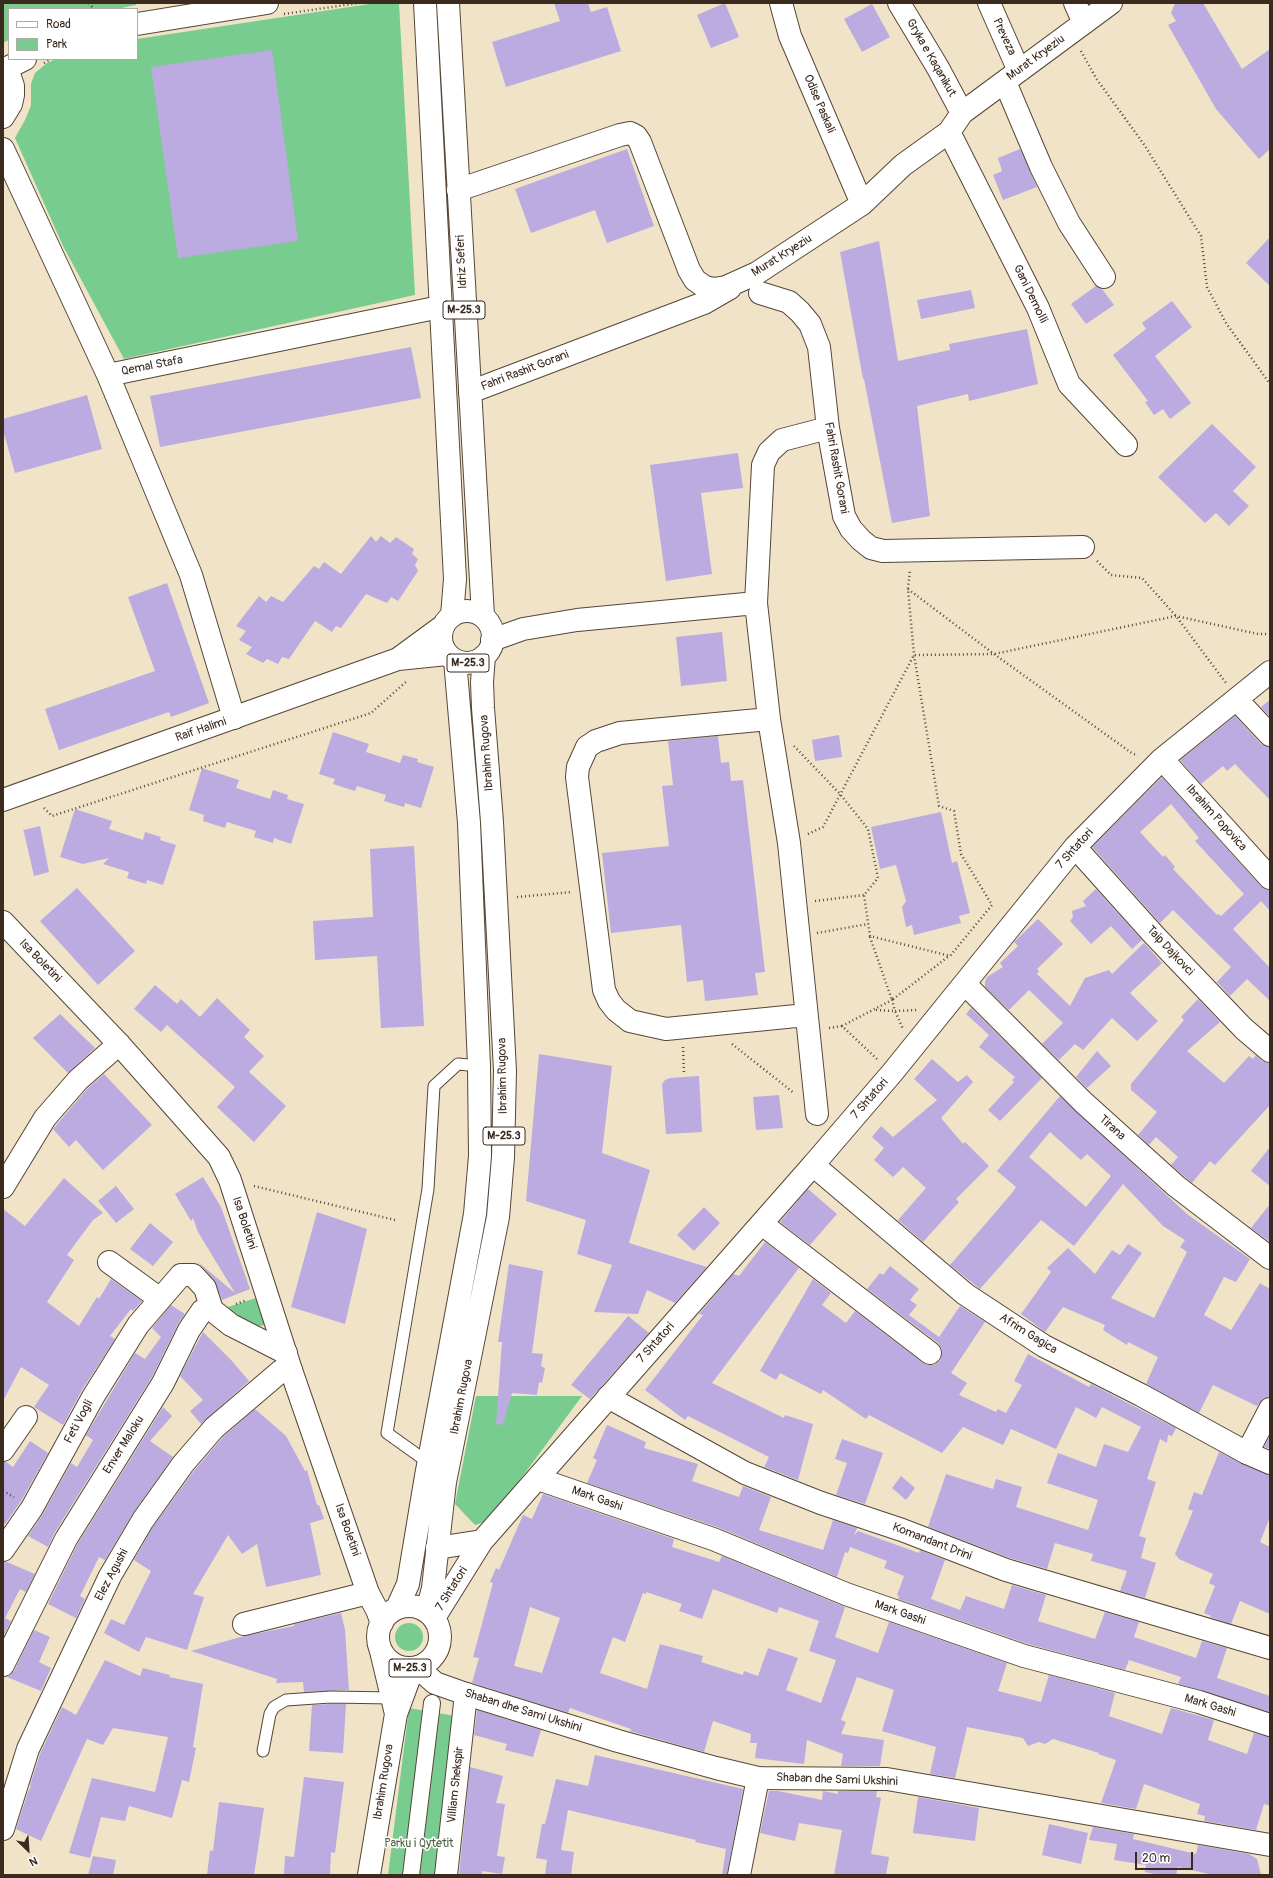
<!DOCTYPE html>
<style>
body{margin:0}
#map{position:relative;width:1273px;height:1878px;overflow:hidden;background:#f1e3c7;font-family:Pangolin,sans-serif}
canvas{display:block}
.frame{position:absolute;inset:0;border:4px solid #3b2a1e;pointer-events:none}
.legend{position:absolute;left:8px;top:8px;width:130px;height:52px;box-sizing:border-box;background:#fff;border:1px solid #b1aaa5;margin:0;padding:5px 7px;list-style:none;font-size:12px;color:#3b2a1e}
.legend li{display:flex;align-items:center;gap:8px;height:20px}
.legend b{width:20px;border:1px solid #b1aaa5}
.north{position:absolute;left:8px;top:1830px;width:40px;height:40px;-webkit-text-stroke:3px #fff;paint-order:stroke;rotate:155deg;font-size:11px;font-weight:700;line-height:16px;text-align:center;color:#3b2a1e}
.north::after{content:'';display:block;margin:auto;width:14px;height:18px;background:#3b2a1e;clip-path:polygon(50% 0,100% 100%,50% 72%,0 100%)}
.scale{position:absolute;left:1135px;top:1852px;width:58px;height:18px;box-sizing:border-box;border:2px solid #3b2a1e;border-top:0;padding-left:5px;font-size:12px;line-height:14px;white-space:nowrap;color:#3b2a1e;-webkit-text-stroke:3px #fff;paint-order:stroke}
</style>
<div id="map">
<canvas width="1273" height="1878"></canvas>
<div class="frame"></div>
<ul class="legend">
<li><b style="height:5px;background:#fff"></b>Road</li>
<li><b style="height:11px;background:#79cc8f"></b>Park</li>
</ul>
<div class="north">N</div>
<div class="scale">20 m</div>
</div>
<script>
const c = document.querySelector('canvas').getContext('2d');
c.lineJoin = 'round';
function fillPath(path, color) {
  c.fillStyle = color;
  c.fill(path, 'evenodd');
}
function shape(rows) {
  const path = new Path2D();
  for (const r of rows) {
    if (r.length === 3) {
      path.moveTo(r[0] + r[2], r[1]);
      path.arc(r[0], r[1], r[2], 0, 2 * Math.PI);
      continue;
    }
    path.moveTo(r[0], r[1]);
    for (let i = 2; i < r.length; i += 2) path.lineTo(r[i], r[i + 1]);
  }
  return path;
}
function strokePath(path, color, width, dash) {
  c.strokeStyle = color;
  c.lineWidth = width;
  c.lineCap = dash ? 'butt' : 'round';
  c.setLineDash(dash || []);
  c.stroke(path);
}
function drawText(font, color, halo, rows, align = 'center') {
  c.font = font + ' Pangolin,sans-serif';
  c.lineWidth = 3;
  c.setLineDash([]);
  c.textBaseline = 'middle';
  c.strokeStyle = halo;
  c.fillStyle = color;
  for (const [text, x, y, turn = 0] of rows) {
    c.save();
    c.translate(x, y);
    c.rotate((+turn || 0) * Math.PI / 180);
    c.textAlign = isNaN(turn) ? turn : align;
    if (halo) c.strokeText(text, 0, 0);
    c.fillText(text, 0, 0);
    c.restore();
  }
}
const green = shape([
 [3,3,136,3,136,5,117,9,9,9,9,40,3,43],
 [376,3,399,3,415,295,124,359,63,246,15,138,26,118,31,105,31,84,35,73,47,63,56,59,137,59,137,39],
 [256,1298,258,1299,267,1325,259,1326,250,1324,228,1311,228,1307],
 [476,1396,582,1396,494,1515,485,1522,475,1525,455,1504],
 [409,1637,14],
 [409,1708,461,1717,441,1875,388,1875]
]);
const building = shape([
 [554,3,588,3,591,12,607,7,621,51,506,87,492,42,560,21],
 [725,3,739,37,711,48,697,15],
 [1175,3,1203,3,1242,69,1270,49,1270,149,1259,159,1216,109,1168,25,1176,21,1171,13],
 [872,4,890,37,862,52,844,19],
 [272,50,298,241,178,258,151,67],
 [627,149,654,226,607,243,595,210,531,233,515,189],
 [1020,149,1037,187,1003,200,993,175,1002,171,998,158],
 [1270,237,1270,286,1246,263],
 [879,241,898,361,950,350,949,344,1027,329,1038,384,969,401,968,394,917,406,930,516,892,523,864,379,863,379,840,252],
 [1096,286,1102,289,1114,305,1086,324,1071,304],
 [971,290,975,308,921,319,917,300],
 [1172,301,1192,327,1155,356,1191,403,1170,419,1163,409,1154,415,1145,402,1148,401,1113,355,1146,329,1142,323],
 [411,347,421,398,160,447,150,396],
 [87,395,102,449,15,473,3,430,3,419],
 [1212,424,1256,467,1233,491,1249,506,1229,526,1216,513,1205,523,1158,477],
 [738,453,743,488,701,493,712,574,666,581,650,465],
 [371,536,376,542,381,536,390,543,396,537,414,549,412,554,418,559,415,565,418,571,398,601,391,597,387,603,366,594,341,628,336,626,332,632,315,621,289,659,282,657,278,664,267,659,263,663,246,654,252,647,239,640,246,631,236,626,259,596,266,602,271,596,283,602,314,566,319,569,324,562,341,574],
 [167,583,209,703,171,717,169,712,59,750,45,709,155,671,128,597],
 [722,632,727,681,681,686,676,637],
 [1270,700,1270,717,1261,707],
 [1235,716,1261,744,1270,747,1270,800,1235,764,1227,771,1223,766,1201,784,1180,760],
 [333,732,369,744,366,752,400,763,403,755,418,759,417,762,434,767,421,808,405,803,404,807,384,801,386,795,357,786,355,791,333,784,335,779,319,774],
 [839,735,842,757,815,761,812,740],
 [718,736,721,763,729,762,731,781,743,780,765,972,755,973,758,995,705,1001,703,980,687,982,681,925,611,933,602,853,669,846,662,786,673,785,668,741],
 [202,768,239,780,236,788,270,799,273,790,288,795,287,799,304,804,291,844,274,838,273,843,254,837,256,831,227,822,225,828,203,821,204,815,189,810],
 [1162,777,1261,886,1270,890,1270,911,1261,901,1233,929,1270,968,1270,1001,1247,979,1230,996,1217,982,1231,967,1173,910,1160,923,1092,847],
 [1171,804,1199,838,1195,841,1244,894,1221,916,1218,914,1217,915,1173,869,1175,867,1165,855,1163,857,1140,832],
 [75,809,112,821,109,829,143,840,145,832,161,837,160,840,176,845,163,885,147,880,146,884,127,878,129,872,103,864,109,858,83,864,60,857],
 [941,812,952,863,957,861,970,913,959,916,961,923,914,935,912,925,906,927,902,907,906,901,896,865,880,869,871,827],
 [40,826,49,872,34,876,23,828,24,830],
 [414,846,424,1026,381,1028,377,956,315,960,313,921,373,917,370,849],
 [77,888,135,951,98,985,40,921],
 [1096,889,1142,940,1132,949,1111,926,1091,944,1070,921,1073,917,1072,911,1086,906,1083,901],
 [1038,919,1063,944,1037,969,1039,971,1037,974,1070,1006,1085,978,1109,970,1112,974,1144,943,1162,963,1130,993,1158,1021,1137,1041,1112,1018,1083,1050,1075,1044,1059,1060,1042,1044,1063,1023,1029,990,1009,1010,985,987,985,982,987,977,1003,967,1000,963,1018,946,1014,942],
 [155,985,177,1004,181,999,200,1017,217,998,250,1030,244,1037,264,1056,249,1072,286,1106,254,1142,217,1107,235,1087,167,1025,161,1032,134,1009],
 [1198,999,1220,1022,1187,1051,1224,1083,1249,1056,1253,1059,1256,1055,1262,1061,1270,1063,1270,1105,1215,1165,1210,1161,1192,1183,1171,1165,1178,1157,1156,1137,1149,1145,1138,1135,1157,1112,1131,1090,1131,1084,1184,1020,1181,1017],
 [971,1008,1042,1078,1000,1121,988,1110,1014,1082,1012,1080,1015,1077,979,1047,989,1035,966,1014],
 [60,1014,95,1048,68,1073,33,1038],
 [1097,1051,1111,1066,1087,1088,1076,1077],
 [539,1054,612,1066,602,1153,650,1170,629,1243,707,1267,675,1303,647,1290,638,1314,594,1312,612,1265,577,1254,586,1220,526,1201],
 [932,1059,958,1082,967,1075,973,1082,941,1118,963,1144,965,1142,989,1166,956,1199,959,1202,923,1242,898,1220,926,1188,903,1167,893,1177,874,1160,884,1148,872,1137,881,1126,893,1137,937,1100,914,1079],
 [104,1074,152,1125,103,1170,76,1140,69,1147,53,1129,87,1089],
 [699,1076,702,1132,666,1134,662,1084,665,1080,670,1078],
 [779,1095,783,1128,756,1130,753,1097],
 [1060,1096,1187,1214,1250,1259,1236,1282,1224,1277,1204,1315,1231,1330,1260,1283,1270,1289,1270,1397,1263,1399,1257,1406,1213,1385,1199,1413,1146,1384,1158,1357,1128,1342,1127,1345,1117,1339,1103,1330,1105,1325,1063,1307,1045,1332,1021,1314,1051,1272,1047,1268,1068,1248,1095,1274,1112,1250,1120,1255,1128,1244,1142,1253,1111,1298,1154,1318,1187,1252,1180,1247,1185,1240,1163,1226,1123,1184,1074,1246,1041,1220,980,1289,950,1265,1012,1193,1016,1187,997,1171],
 [1050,1132,1081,1160,1087,1154,1111,1176,1086,1207,1029,1157],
 [1270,1147,1270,1186,1251,1171],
 [203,1177,221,1207,250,1289,222,1300,214,1280,198,1262,235,1293,198,1232,193,1218,191,1221,175,1194],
 [64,1178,103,1213,93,1220,67,1255,74,1260,47,1302,79,1326,97,1297,99,1299,111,1279,142,1301,133,1311,131,1309,110,1336,115,1339,82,1390,63,1425,34,1407,49,1385,21,1367,3,1401,3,1209,25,1226],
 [116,1186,134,1209,116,1223,98,1201],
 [808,1189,837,1214,810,1245,780,1222],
 [1270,1204,1270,1242,1251,1228],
 [704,1207,720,1223,694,1251,677,1235],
 [317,1212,367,1229,345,1324,291,1307],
 [150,1223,173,1242,153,1266,130,1249],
 [765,1242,799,1268,712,1383,784,1418,785,1415,813,1424,798,1480,764,1467,769,1457,688,1416,685,1420,645,1390,703,1315,699,1314,733,1274,739,1276],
 [509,1264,543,1271,532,1353,543,1354,541,1366,545,1368,542,1383,539,1382,537,1395,512,1393,503,1425,496,1424,502,1342,498,1342],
 [890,1266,919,1289,910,1300,917,1305,909,1315,939,1337,960,1306,985,1322,951,1373,967,1383,959,1395,996,1412,998,1409,1006,1413,1022,1385,1014,1381,1028,1354,1089,1387,1091,1384,1176,1428,1172,1436,1168,1435,1167,1443,1160,1439,1147,1479,1156,1482,1139,1536,1146,1538,1141,1558,1156,1563,1145,1598,1120,1591,1127,1571,1091,1561,1093,1554,1055,1543,1047,1569,1010,1558,928,1527,946,1474,993,1489,996,1479,1022,1487,1016,1507,1088,1530,1098,1500,1047,1483,1058,1453,1096,1467,1104,1444,1128,1452,1141,1427,1102,1407,1096,1418,1076,1407,1056,1449,1011,1429,1003,1445,963,1427,942,1453,869,1415,866,1419,823,1390,821,1394,780,1373,776,1380,760,1371,813,1279,831,1293,822,1305,846,1323,855,1311,923,1363,928,1365,934,1365,940,1361,942,1354,942,1349,938,1343,867,1289,880,1273,883,1275],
 [171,1305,185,1314,178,1324,152,1377,55,1532,48,1547,28,1536,43,1514,71,1463,77,1467,93,1440,86,1435,135,1353,145,1359,161,1337,152,1328],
 [628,1316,649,1333,590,1399,571,1385],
 [203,1332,232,1361,249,1381,201,1424,190,1411,203,1400,180,1376],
 [163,1407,172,1416,150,1441,173,1457,133,1513,105,1560,99,1557,80,1596,85,1599,76,1618,48,1604,77,1545],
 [255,1409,286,1436,305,1471,307,1470,317,1505,319,1505,324,1519,310,1523,321,1575,266,1587,257,1544,242,1554,228,1535,193,1594,204,1597,187,1650,146,1637,139,1652,104,1633,111,1619,124,1625,151,1571,134,1560,153,1527,193,1472,223,1437],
 [607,1425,646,1442,644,1448,698,1464,692,1481,739,1497,743,1486,771,1497,759,1530,823,1550,833,1520,857,1528,854,1536,858,1531,919,1553,920,1550,945,1560,931,1599,960,1610,966,1596,1004,1609,1012,1585,1046,1595,1038,1621,1095,1639,1105,1612,1139,1622,1134,1637,1196,1658,1202,1641,1227,1648,1217,1678,1270,1696,1270,1712,1178,1684,1181,1677,1129,1660,1125,1670,1028,1644,898,1599,899,1596,897,1595,904,1576,884,1568,887,1561,850,1547,848,1553,845,1552,837,1577,717,1527,587,1483,597,1460,593,1458],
 [1270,1436,1270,1449,1264,1447],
 [842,1439,883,1453,865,1504,836,1495,847,1463,835,1459],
 [30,1441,48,1453,21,1501,5,1524,3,1523,3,1462,6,1462,13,1467],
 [1219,1452,1242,1464,1270,1475,1270,1517,1260,1542,1270,1547,1270,1614,1240,1601,1231,1624,1210,1617,1211,1616,1204,1613,1215,1586,1209,1583,1213,1574,1179,1559,1175,1554,1193,1511,1188,1509,1194,1492,1202,1495],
 [901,1476,915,1488,906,1500,892,1488],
 [543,1494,674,1539,672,1547,719,1562,722,1556,845,1607,835,1637,878,1653,889,1622,1007,1663,998,1691,1041,1702,1049,1675,1115,1693,1109,1716,1162,1734,1171,1708,1214,1720,1208,1740,1247,1754,1254,1733,1270,1737,1270,1806,1264,1804,1256,1830,1204,1821,1205,1816,1197,1814,1200,1804,1144,1784,1136,1809,1101,1803,1116,1760,1098,1754,1099,1753,1053,1739,1045,1744,1039,1742,1028,1746,1023,1738,967,1727,955,1778,930,1774,936,1747,882,1731,894,1690,857,1677,841,1720,846,1722,841,1734,884,1740,880,1766,841,1766,843,1754,807,1740,804,1764,755,1758,757,1743,750,1743,751,1734,713,1721,704,1752,630,1731,631,1729,570,1708,568,1713,472,1683,479,1658,473,1657,493,1583,490,1582,496,1568,499,1570,523,1515,532,1519],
 [713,1589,777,1613,779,1607,819,1621,809,1651,836,1660,821,1703,786,1690,798,1658,768,1648,758,1676,744,1671,743,1675,701,1662,703,1656,660,1644,647,1689,600,1673,613,1637,625,1642,643,1593,646,1594,646,1592,682,1604,679,1611,702,1619],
 [530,1607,560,1618,542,1673,514,1666],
 [3,1562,7,1562,35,1574,26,1592,20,1589,5,1618,11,1621,3,1637],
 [341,1613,345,1630,349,1690,304,1692,303,1682,276,1683,277,1679,191,1651,244,1636,294,1626,294,1624],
 [34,1630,50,1637,39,1662,51,1668,41,1691,7,1677,14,1671],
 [105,1660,140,1676,143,1668,170,1675,169,1677,203,1684,193,1747,196,1748,189,1782,182,1780,172,1818,129,1806,125,1821,101,1817,90,1858,69,1853,92,1778,155,1792,168,1737,113,1728,103,1745,87,1739,41,1841,16,1829,28,1792,31,1786,30,1785,40,1754,62,1707,76,1715],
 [330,1704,346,1704,343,1753,309,1751,312,1705],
 [477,1710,541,1730,533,1757,505,1750,507,1744,474,1735],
 [595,1755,743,1789,727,1875,722,1875,726,1849,695,1842,696,1840,568,1810,561,1850,574,1852,571,1875,545,1875,547,1860,536,1858,542,1824,545,1824,556,1779,588,1786],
 [470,1767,503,1776,496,1803,505,1804,497,1856,505,1857,502,1874,482,1871,482,1875,459,1875],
 [304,1777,344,1782,335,1853,331,1852,330,1875,284,1875,285,1856,294,1857],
 [769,1791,778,1791,822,1800,823,1791,838,1794,838,1791,877,1791,876,1797,881,1798,871,1854,889,1857,886,1875,834,1875,842,1830,799,1823,795,1841,760,1833],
 [918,1797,979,1808,975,1841,913,1833],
 [219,1802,264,1808,254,1875,207,1875,210,1850,213,1851],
 [1049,1824,1088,1833,1081,1864,1042,1855],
 [1093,1827,1134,1834,1133,1839,1196,1854,1198,1845,1249,1854,1257,1859,1261,1875,1213,1875,1178,1867,1176,1875,1159,1875,1145,1872,1146,1865,1114,1860,1117,1844,1089,1840],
 [93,1856,116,1860,113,1875,88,1875]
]);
const path = shape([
 [89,3,94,9],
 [284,14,359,3],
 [1081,51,1096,78,1145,146,1201,236,1207,287,1226,323,1270,384],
 [44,63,51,59],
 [1097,561,1111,575,1142,578,1176,616,1226,683],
 [908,589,994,654,1133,754,1138,755],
 [794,746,840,794,868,829,878,878,864,895,870,936,950,956,992,905,961,854,954,811,939,806,914,655,908,589,910,570],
 [44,808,52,816,371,713,407,681],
 [808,834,823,827,914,655,994,654,1176,616,1258,634,1270,634],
 [517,897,572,892],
 [815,901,864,895],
 [817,933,868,924],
 [870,937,892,1000,949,956],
 [876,1010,895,1011,903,1029],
 [829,1028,842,1026],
 [732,1044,794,1093],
 [683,1047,684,1074],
 [877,1059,842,1026,892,1000,895,1011,917,1010],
 [254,1186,395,1220],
 [236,1304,247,1300],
 [3,1491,14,1497]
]);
const service = shape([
 [429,1463,387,1433,428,1189,434,1086,458,1064,479,1066],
 [263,1751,270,1714,274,1707,286,1700,330,1697,393,1698]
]);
const pedestrian = shape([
 [411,1875,432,1703]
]);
const minor = shape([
 [781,3,790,36,862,204],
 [899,3,938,68,962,113],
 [989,3,1019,71],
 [1075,3,1084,23],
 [1005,82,1041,167,1069,223,1104,277],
 [949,132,1038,308,1069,384,1126,445],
 [3,149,108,375,440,307],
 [458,190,620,135,630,133,636,136,640,142,689,270,695,280,705,287,713,289,726,287,757,273,862,204,903,165,949,132,962,113,1111,3],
 [760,293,789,302,800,312,810,324,819,347,828,428,844,516,851,529,861,540,871,548,883,551,1083,547],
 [108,375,191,575,234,718],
 [470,392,704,303,730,288],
 [492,640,523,629,577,620,756,603],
 [1237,700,1270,735],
 [769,719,620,733,596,741,587,747,578,767,577,777,604,990,609,1001,616,1010,630,1021,666,1029,806,1015],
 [1162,759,1270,878],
 [1075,847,1154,935,1244,1029,1270,1051],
 [965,984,1083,1102,1176,1186,1270,1258],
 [817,1114,789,843,769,719,756,603,763,465,769,452,782,440,828,428],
 [813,1165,892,1073,1075,847,1162,759,1270,672],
 [3,1187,45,1118,78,1080,119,1044],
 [762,1224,930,1353],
 [109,1262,160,1299],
 [608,1397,745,1473,821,1503,902,1530,1006,1570,1270,1648],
 [3,1450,26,1417],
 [1247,1453,1270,1409],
 [538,1479,713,1539,846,1594,1024,1656,1199,1702,1270,1725],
 [3,1550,32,1508,93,1397,138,1325,181,1275,193,1275,205,1288,212,1310],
 [244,1624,368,1593],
 [3,1665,66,1539,163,1383,189,1330,202,1311,212,1310,231,1325,286,1353],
 [3,1829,28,1749,110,1576,143,1520,183,1464,214,1428,281,1371,291,1370],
 [446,1875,466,1694],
 [739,1875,758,1778]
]);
const tertiary = shape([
 [398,659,443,626],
 [3,800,398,659,447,654],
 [3,922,119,1044,219,1157,230,1180,291,1370,368,1593,377,1610,382,1623],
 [437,1548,482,1541,813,1165,965,1294,1044,1346,1141,1395,1247,1453,1270,1463],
 [434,1618,482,1541],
 [418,1668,435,1683,466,1694,618,1741,716,1768,758,1778,887,1779,1270,1845]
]);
const secondary = shape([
 [137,24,267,3],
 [3,68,10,77,13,86,13,95,11,104,3,117],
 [5,69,25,59]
]);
const primary = shape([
 [425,3,455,579,452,616],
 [448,3,483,616],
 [467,637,26],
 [409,1637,31],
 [397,1608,408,1584,426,1476,475,1214,480,1156,479,1066,469,823,455,660],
 [427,1611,433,1588,445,1482,498,1217,503,1157,505,1071,492,822,483,708,482,682,484,656],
 [381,1651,396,1714],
 [369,1875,396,1714,413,1668]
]);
const shields = [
 [464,310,42],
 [468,663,42],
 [504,1136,42],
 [410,1668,42]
];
const shieldNames = [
 ["M-25.3",464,310],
 ["M-25.3",468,663],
 ["M-25.3",504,1136],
 ["M-25.3",410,1668]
];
const streetNames = [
 ["Preveza",1004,37,65],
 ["Gryka e Kaqanikut",931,58,60],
 ["Murat Kryeziu",1036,58,-36],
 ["Odise Paskali",819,104,67],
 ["Murat Kryeziu",782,256,-32],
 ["Idriz Seferi",462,262,-93],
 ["Gani Demolli",1030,294,64],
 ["Qemal Stafa",152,366,-11],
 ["Fahri Rashit Gorani",525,371,-21],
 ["Fahri Rashit Gorani",836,468,80],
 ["Raif Halimi",201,730,-19],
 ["Ibrahim Rugova",487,753,-94],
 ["Ibrahim Popovica",1216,818,48],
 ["7 Shtatori",1075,849,-48],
 ["Taip Dajkovci",1170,951,47],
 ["Isa Boletini",40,961,46],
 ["Ibrahim Rugova",503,1076,-91],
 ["7 Shtatori",870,1099,-49],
 ["Tirana",1112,1128,42],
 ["Isa Boletini",244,1223,72],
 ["Afrim Gagica",1028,1334,32],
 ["7 Shtatori",656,1343,-48],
 ["Ibrahim Rugova",462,1397,-79],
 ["Feti Vogli",79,1422,-62],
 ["Enver Maloku",124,1445,-58],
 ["Mark Gashi",597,1499,19],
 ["Isa Boletini",347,1530,71],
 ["Komandant Drini",932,1542,21],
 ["Elez Agushi",112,1575,-62],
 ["7 Shtatori",452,1589,-58],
 ["Mark Gashi",900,1613,19],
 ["Mark Gashi",1210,1706,17],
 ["Shaban dhe Sami Ukshini",523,1711,17],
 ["Shaban dhe Sami Ukshini",837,1780,2],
 ["Ibrahim Rugova",384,1782,-81],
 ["Villiam Shekspir",456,1785,-84]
];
const parkNames = [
 ["Parku i Qytetit",419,1844]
];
fillPath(green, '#79cc8f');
fillPath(building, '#bbabe0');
strokePath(service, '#564637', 13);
strokePath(pedestrian, '#564637', 18);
strokePath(minor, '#564637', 24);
strokePath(tertiary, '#564637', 24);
strokePath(secondary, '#564637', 24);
strokePath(primary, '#564637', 24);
strokePath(path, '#564637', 2.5, [1, 3]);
strokePath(service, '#fff', 11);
strokePath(pedestrian, '#fff', 16);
strokePath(minor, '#fff', 22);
strokePath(tertiary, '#fff', 22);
strokePath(secondary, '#fff', 22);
strokePath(primary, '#fff', 22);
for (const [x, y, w] of shields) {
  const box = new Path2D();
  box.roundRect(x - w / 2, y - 9, w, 18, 3);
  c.fillStyle = '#fff';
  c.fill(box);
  strokePath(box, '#3b2a1e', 1);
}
drawText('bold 11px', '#3b2a1e', null, shieldNames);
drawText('12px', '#3b2a1e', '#fff', streetNames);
drawText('12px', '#516346', '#fff', parkNames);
</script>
